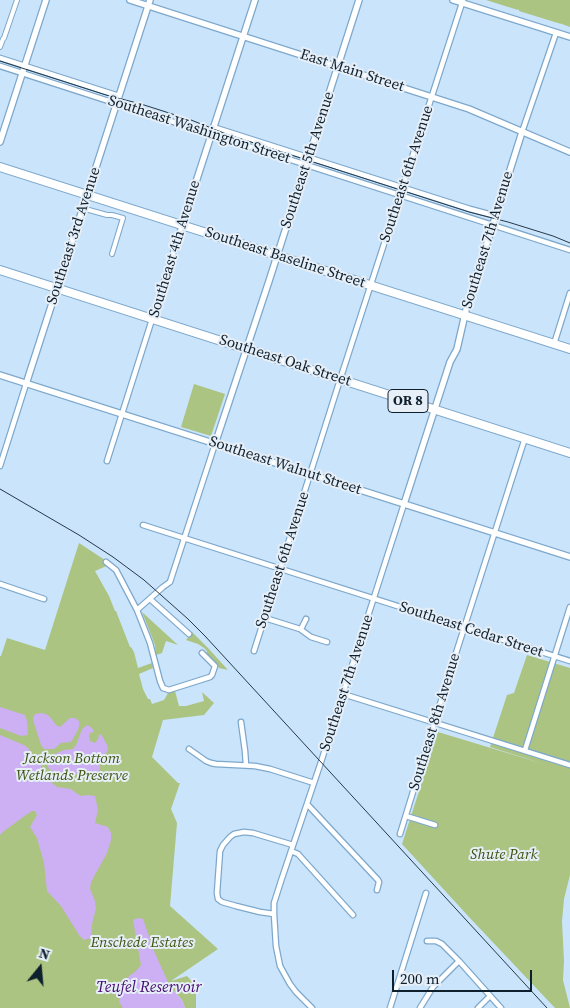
<!DOCTYPE html>
<style>
body{margin:0}
#map{position:relative;width:570px;height:1008px;overflow:hidden;background:#cae4fb;font-family:"Source Serif 4",serif}
canvas{display:block}
.north{position:absolute;left:15px;top:943px;width:50px;height:50px;-webkit-text-stroke:4px #e6eff7;paint-order:stroke;rotate:17deg;font-size:14px;font-weight:700;line-height:20px;text-align:center;color:#0e1f2d}
.north::after{content:'';display:block;margin:auto;width:18px;height:22px;background:#0e1f2d;clip-path:polygon(50% 0,100% 100%,50% 72%,0 100%)}
.scale{position:absolute;left:392px;top:970px;width:140px;height:22px;box-sizing:border-box;border:2px solid #0e1f2d;border-top:0;padding-left:6px;font-size:15px;line-height:18px;white-space:nowrap;color:#0e1f2d;-webkit-text-stroke:4px #e6eff7;paint-order:stroke}
</style>
<div id="map">
<canvas width="570" height="1008"></canvas>
<div class="north">N</div>
<div class="scale">200 m</div>
</div>
<script>
const c = document.querySelector('canvas').getContext('2d');
c.lineJoin = 'round';
function fillPath(path, color) {
  c.fillStyle = color;
  c.fill(path, 'evenodd');
}
function shape(rows) {
  const path = new Path2D();
  for (const r of rows) {
    path.moveTo(r[0], r[1]);
    for (let i = 2; i < r.length; i += 2) path.lineTo(r[i], r[i + 1]);
  }
  return path;
}
function strokePath(path, color, width, dash) {
  c.strokeStyle = color;
  c.lineWidth = width;
  c.lineCap = dash ? 'butt' : 'round';
  c.setLineDash(dash || []);
  c.stroke(path);
}
function drawText(font, color, halo, rows, align = 'center') {
  c.font = font + ' "Source Serif 4",serif';
  c.lineWidth = 4;
  c.setLineDash([]);
  c.textBaseline = 'middle';
  c.strokeStyle = halo;
  c.fillStyle = color;
  for (const [text, x, y, turn = 0] of rows) {
    c.save();
    c.translate(x, y);
    c.rotate((+turn || 0) * Math.PI / 180);
    c.textAlign = isNaN(turn) ? turn : align;
    if (halo) c.strokeText(text, 0, 0);
    c.fillText(text, 0, 0);
    c.restore();
  }
}
const green = shape([
 [486,0,570,0,570,27,562,24,562,23,561,24,519,11,519,9,518,10],
 [194,384,225,394,211,436,181,427],
 [79,543,111,564,95,571,109,596,115,611,116,611,130,647,131,647,134,652,138,668,152,663,153,668,139,674,143,689,148,699,150,699,152,704,164,700,168,693,175,691,179,706,186,706,204,701,202,692,214,703,204,715,163,720,152,757,178,783,180,783,171,809,177,823,170,906,218,949,171,981,187,976,196,986,196,1008,185,1008,182,1000,171,988,166,1008,0,1008,0,656,1,656,7,638,45,650],
 [142,612,178,645,166,641,162,653,156,655,155,645],
 [192,632,208,648,228,670,219,668,215,662,206,654,207,651,204,648,198,644,186,640],
 [527,655,570,668,570,875,564,899,562,921,564,961,563,980,570,1008,555,1008,469,917,402,844,438,732,547,765,490,747,507,695,514,693]
]);
const water = shape([
 [0,707,25,715,27,721,28,735,21,736,0,728],
 [41,713,46,714,50,717,56,725,60,727,70,718,75,718,79,721,79,726,78,730,71,742,61,743,54,749,44,749,41,745,34,723,33,718,35,714],
 [88,725,92,728,94,732,90,733,89,736,90,741,95,743,98,739,99,735,101,734,107,745,108,750,100,762,100,767,99,771,95,774,86,776,67,772,62,774,58,774,49,769,47,765,50,761,50,756,64,750,73,749,76,745,81,732,83,728],
 [0,735,24,745,29,749,32,755,42,764,41,770,53,776,52,783,57,787,71,789,76,793,81,796,88,795,95,796,98,810,95,823,108,827,111,833,111,840,107,853,91,882,90,889,95,901,96,908,92,924,91,938,84,940,79,935,61,906,47,891,44,863,37,838,30,827,37,815,35,811,32,811,26,815,4,831,0,835],
 [138,918,143,919,154,951,168,982,171,988,182,1000,185,1008,123,1008,119,1002,121,990,129,976,135,972,141,965,133,920]
]);
const pedestrian = shape([
 [0,47,3,39,4,38,17,0],
 [89,210,107,215,112,215,123,218,112,254]
]);
const minor = shape([
 [0,58,119,96],
 [0,66,570,250],
 [213,127,470,209,496,216],
 [522,132,556,33],
 [554,344,570,293],
 [107,461,182,225],
 [0,466,26,384],
 [143,525,570,661],
 [106,562,116,570,137,610,150,643,160,681,163,688,169,690,210,677,212,675,215,666,202,653],
 [0,584,44,599],
 [150,599,189,634],
 [137,610,163,587,170,582,215,444],
 [265,618,300,629,311,637,327,642],
 [301,629,306,619],
 [254,651,338,386,463,0],
 [343,694,570,765],
 [241,722,245,751,246,765],
 [189,749,206,761,211,763,216,764,255,766,270,769,314,783],
 [525,750,570,607],
 [307,804,378,880,379,882,377,890],
 [406,816,435,825],
 [400,834,449,675,525,438],
 [291,851,298,854,353,915],
 [274,914,260,912,236,906,222,902,218,899,217,893,220,851,223,845,230,837,234,834,244,832,253,833,293,845],
 [427,941,436,941,442,944,459,961,501,1008],
 [312,1008,296,992,290,984,280,966,276,946,274,914,274,903,281,881,321,762,404,504],
 [390,1008,426,893],
 [420,1008,433,987,459,961],
 [478,1008,490,996]
]);
const tertiary = shape([
 [130,0,469,109,570,152],
 [453,0,570,37],
 [0,142,46,0],
 [182,225,255,0],
 [457,349,466,310,522,132],
 [0,375,570,557],
 [26,384,150,0],
 [215,444,269,281,359,0],
 [404,504,450,362,456,351]
]);
const trunk = shape([
 [0,167,570,349],
 [0,270,570,453]
]);
const tram = shape([
 [0,61,106,95,141,104,191,120,229,135,469,212,508,222,553,236,570,243]
]);
const rail = shape([
 [0,489,79,535,113,557,144,580,188,619,205,636,547,1008]
]);
const shields = [
 [408,401,40]
];
const shieldNames = [
 ["OR 8",408,401]
];
const streetNames = [
 ["East Main Street",352,71,18],
 ["Southeast Washington Street",199,130,18],
 ["Southeast 5th Avenue",308,160,-72],
 ["Southeast 6th Avenue",407,174,-72],
 ["Southeast 3rd Avenue",74,236,-72],
 ["Southeast 7th Avenue",488,240,-73],
 ["Southeast 4th Avenue",175,249,-73],
 ["Southeast Baseline Street",285,258,18],
 ["Southeast Oak Street",285,361,18],
 ["Southeast Walnut Street",285,466,18],
 ["Southeast 6th Avenue",283,560,-72],
 ["Southeast Cedar Street",471,630,18],
 ["Southeast 7th Avenue",347,683,-72],
 ["Southeast 8th Avenue",435,722,-73]
];
const parkNames = [
 ["Jackson Bottom",72,759],
 ["Wetlands Preserve",72,776],
 ["Shute Park",504,855],
 ["Enschede Estates",142,943]
];
const waterNames = [
 ["Teufel Reservoir",149,988]
];
fillPath(green, '#acc481');
fillPath(water, '#cdaff3');
strokePath(pedestrian, '#7da8cc', 6);
strokePath(minor, '#7da8cc', 7);
strokePath(tertiary, '#7da8cc', 8);
strokePath(trunk, '#7da8cc', 10);
strokePath(pedestrian, '#fff', 4);
strokePath(minor, '#fff', 4.5);
strokePath(tertiary, '#fff', 5.5);
strokePath(trunk, '#fff', 8);
strokePath(tram, '#273948', 1);
strokePath(rail, '#273948', 1);
for (const [x, y, w] of shields) {
  const box = new Path2D();
  box.roundRect(x - w / 2, y - 11.5, w, 23, 4);
  c.fillStyle = '#e6eff7';
  c.fill(box);
  strokePath(box, '#0e1f2d', 1);
}
drawText('bold 14px', '#0e1f2d', null, shieldNames);
drawText('15px', '#0e1f2d', '#e6eff7', streetNames);
drawText('italic 15px', '#3f520e', '#e6eff7', parkNames);
drawText('italic 16px', '#460c71', '#e6eff7', waterNames);
</script>
